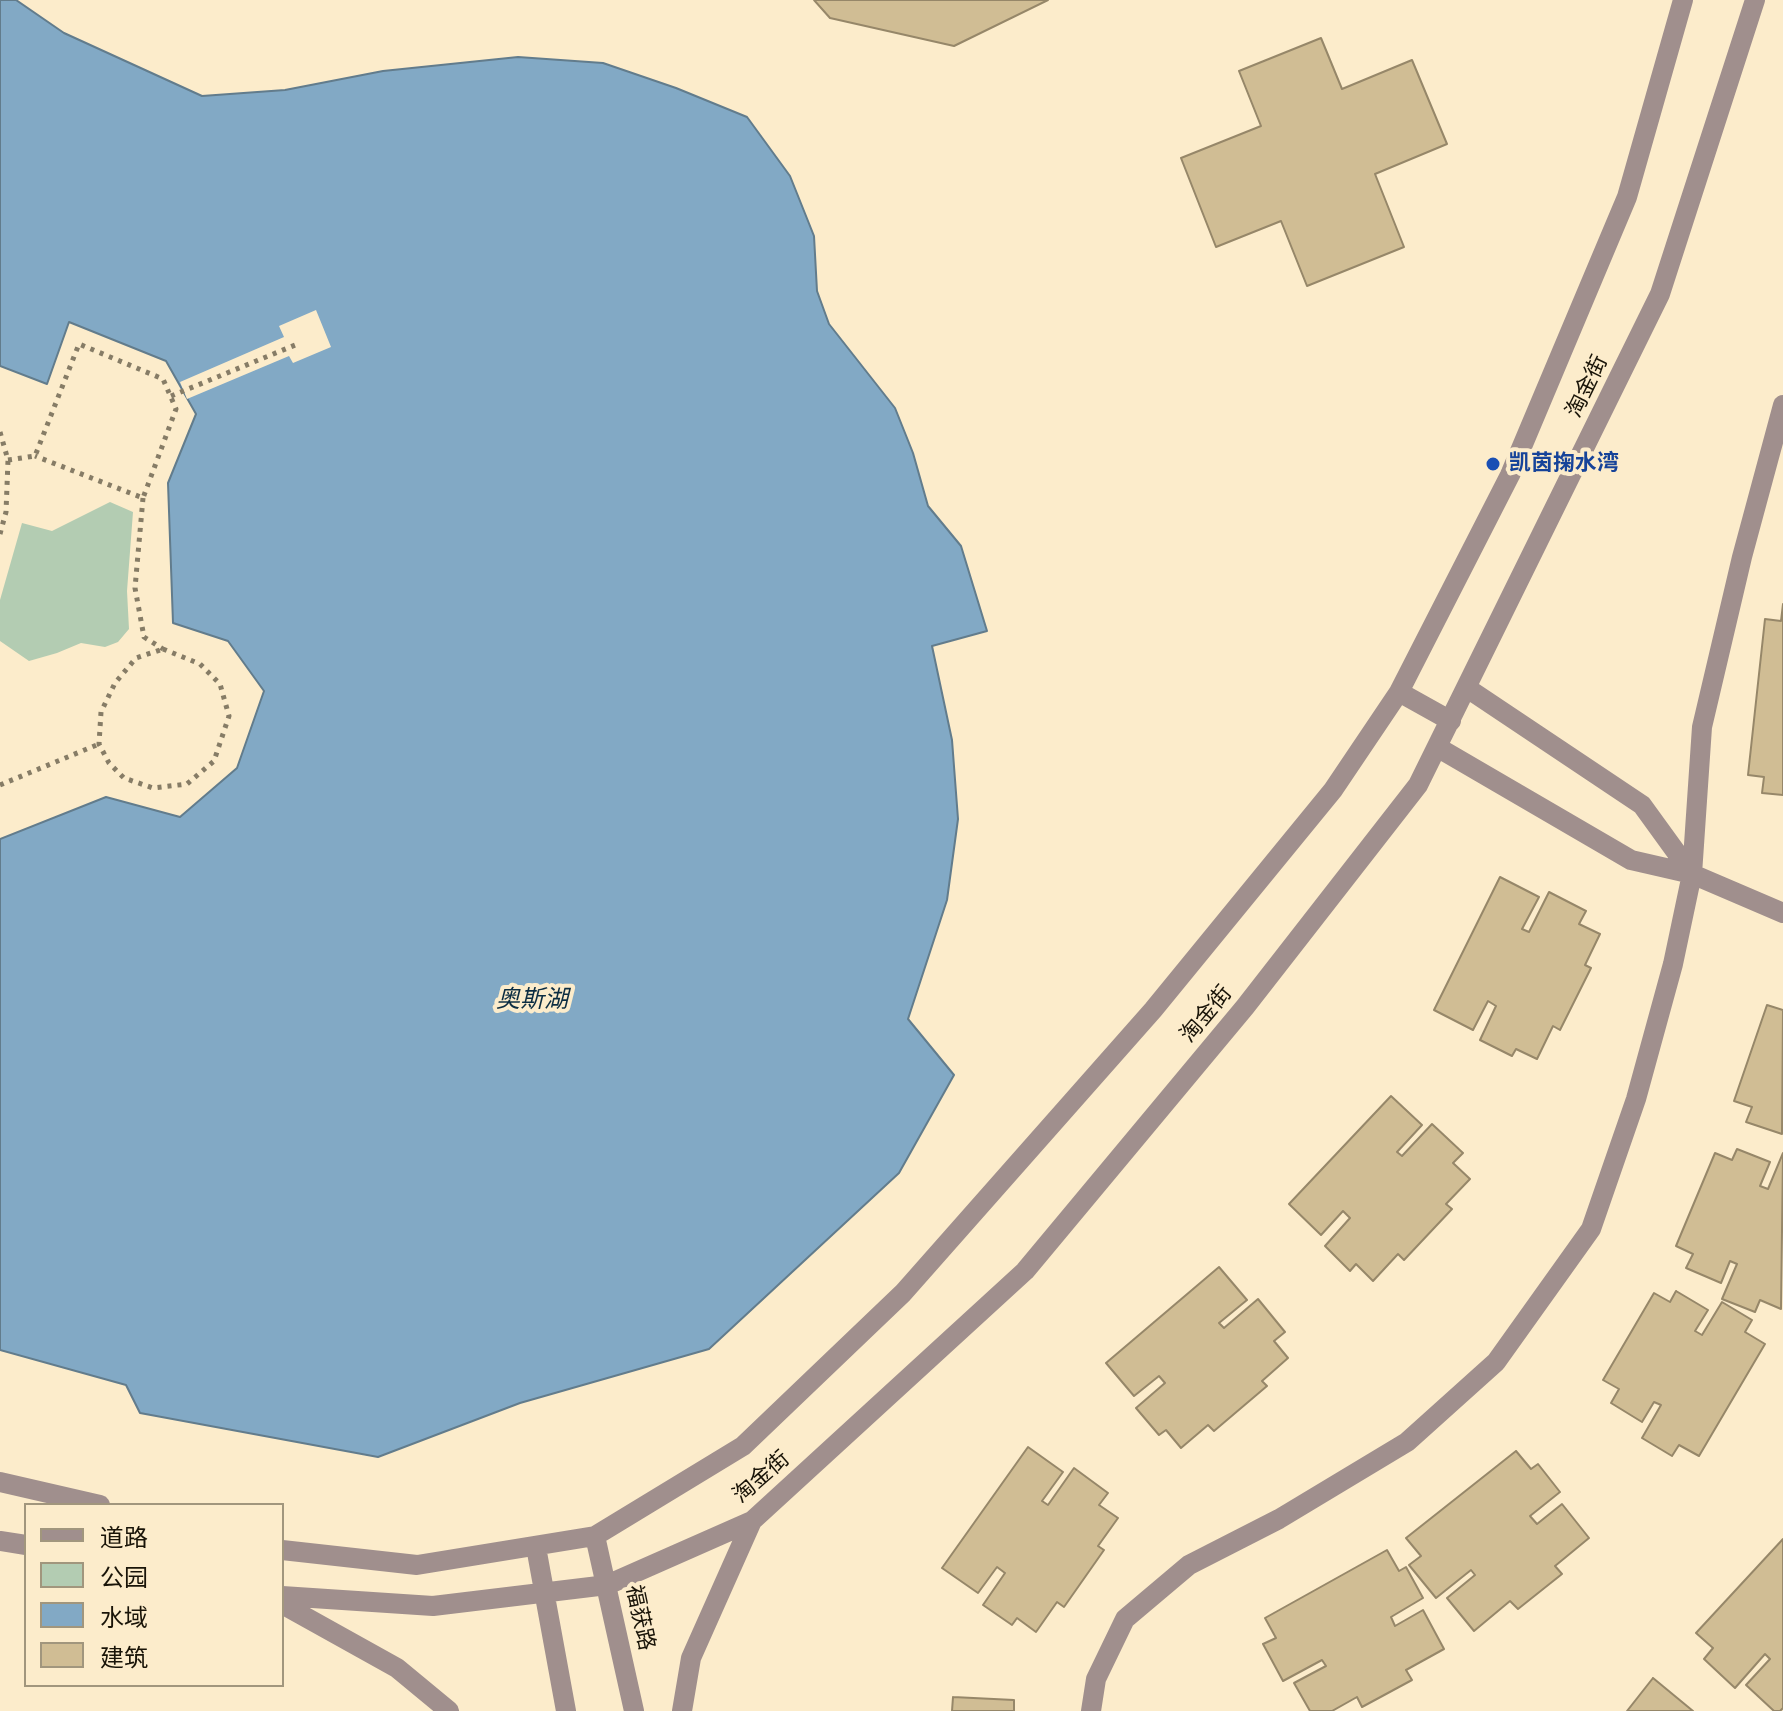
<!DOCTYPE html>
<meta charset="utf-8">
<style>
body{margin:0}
#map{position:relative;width:1783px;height:1711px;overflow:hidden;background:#fceccb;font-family:"Sofia Sans Condensed","Noto Sans SC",sans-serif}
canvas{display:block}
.legend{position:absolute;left:24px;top:1503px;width:260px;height:184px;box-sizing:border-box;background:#fceccb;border:2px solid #a1967d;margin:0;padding:10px 14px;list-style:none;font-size:24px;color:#191408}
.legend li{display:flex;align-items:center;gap:16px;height:40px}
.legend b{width:40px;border:2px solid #a1967d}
</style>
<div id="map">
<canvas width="1783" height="1711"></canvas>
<ul class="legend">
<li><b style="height:10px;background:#a08f8d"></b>道路</li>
<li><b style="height:22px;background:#b3ccb2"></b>公园</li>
<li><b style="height:22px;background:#82a9c5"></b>水域</li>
<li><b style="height:22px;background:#d0bd94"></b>建筑</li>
</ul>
</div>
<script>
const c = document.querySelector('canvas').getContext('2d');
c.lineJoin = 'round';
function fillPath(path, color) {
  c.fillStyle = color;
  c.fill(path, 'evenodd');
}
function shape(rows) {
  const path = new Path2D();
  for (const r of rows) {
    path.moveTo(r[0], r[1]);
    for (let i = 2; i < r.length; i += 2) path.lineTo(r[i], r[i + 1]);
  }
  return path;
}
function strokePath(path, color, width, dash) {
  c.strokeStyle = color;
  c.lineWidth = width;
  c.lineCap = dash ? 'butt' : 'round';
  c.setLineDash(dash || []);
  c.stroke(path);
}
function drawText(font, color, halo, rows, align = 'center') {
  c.font = font + ' "Sofia Sans Condensed","Noto Sans SC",sans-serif';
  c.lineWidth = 8;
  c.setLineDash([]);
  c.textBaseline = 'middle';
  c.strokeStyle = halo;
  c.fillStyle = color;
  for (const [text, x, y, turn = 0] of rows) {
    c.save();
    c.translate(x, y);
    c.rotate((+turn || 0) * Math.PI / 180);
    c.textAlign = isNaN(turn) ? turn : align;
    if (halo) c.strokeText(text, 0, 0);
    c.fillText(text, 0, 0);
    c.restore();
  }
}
const green = shape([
 [110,502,133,512,127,591,129,629,118,642,105,647,81,643,57,653,29,661,0,641,0,600,22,523,52,531]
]);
const water = shape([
 [0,0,16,0,64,33,202,96,285,90,383,71,518,57,603,63,676,88,747,117,790,176,814,236,817,291,829,324,895,408,913,453,928,506,961,546,987,631,932,646,952,740,958,819,947,900,908,1019,954,1075,899,1173,709,1349,520,1403,378,1457,140,1413,126,1385,0,1350,0,839,106,797,180,817,237,768,264,691,228,641,173,623,168,483,196,414,166,361,69,322,47,384,0,366,0,0]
]);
const pier = shape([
 [316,310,331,347,293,363,289,356,187,399,180,382,284,337,279,326]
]);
const building = shape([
 [814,0,1048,0,954,46,830,18,814,0],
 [1321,38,1342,89,1412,60,1447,144,1375,174,1404,247,1307,286,1281,221,1216,247,1181,158,1261,126,1239,71,1321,38],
 [1783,604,1783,795,1762,793,1764,777,1748,775,1765,619,1781,621,1783,604],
 [1500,877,1539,897,1522,929,1529,932,1549,892,1586,911,1579,924,1600,934,1585,965,1591,968,1560,1030,1553,1026,1537,1059,1516,1049,1512,1056,1480,1040,1496,1006,1488,1001,1473,1030,1434,1010,1500,877],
 [1767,1005,1783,1010,1782,1134,1746,1122,1752,1107,1734,1101,1767,1005],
 [1391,1096,1422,1125,1397,1152,1402,1156,1432,1124,1463,1153,1453,1163,1470,1179,1446,1204,1452,1209,1404,1260,1398,1254,1373,1281,1356,1264,1350,1271,1325,1246,1350,1218,1343,1211,1321,1235,1289,1204,1391,1096],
 [1737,1149,1770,1162,1760,1186,1768,1189,1783,1153,1781,1309,1760,1300,1755,1312,1722,1299,1737,1264,1730,1261,1721,1283,1686,1268,1693,1254,1676,1246,1715,1153,1732,1160,1737,1149],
 [1219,1267,1247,1300,1219,1323,1224,1328,1258,1299,1285,1332,1274,1341,1288,1358,1262,1381,1267,1386,1214,1431,1208,1425,1181,1448,1166,1430,1159,1435,1136,1408,1165,1383,1159,1376,1134,1396,1106,1363,1219,1267],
 [1676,1291,1708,1310,1695,1331,1702,1335,1722,1302,1752,1320,1745,1332,1765,1344,1699,1456,1679,1445,1672,1456,1642,1438,1661,1405,1654,1402,1642,1422,1611,1403,1619,1389,1603,1380,1654,1293,1670,1302,1676,1291],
 [1028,1447,1063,1472,1042,1501,1048,1505,1074,1468,1108,1493,1099,1505,1118,1518,1098,1546,1104,1550,1064,1607,1057,1602,1036,1632,1017,1618,1012,1625,983,1605,1005,1573,997,1567,978,1593,942,1568,1028,1447],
 [1516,1451,1531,1469,1538,1464,1560,1492,1530,1516,1537,1524,1562,1504,1589,1538,1555,1566,1562,1574,1518,1609,1510,1601,1474,1631,1447,1598,1475,1575,1471,1570,1436,1598,1409,1565,1421,1556,1406,1538,1516,1451],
 [1783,1539,1783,1708,1780,1711,1774,1711,1746,1685,1770,1659,1765,1654,1735,1688,1704,1659,1713,1648,1696,1633,1783,1539],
 [1387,1550,1399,1571,1406,1567,1423,1598,1391,1617,1395,1626,1423,1610,1444,1649,1406,1670,1412,1680,1362,1707,1357,1697,1332,1711,1310,1711,1294,1683,1326,1666,1322,1660,1283,1681,1263,1644,1276,1638,1265,1618,1387,1550],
 [1653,1678,1693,1711,1627,1711,1653,1678],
 [953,1697,1014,1700,1014,1711,952,1711,953,1697]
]);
const path = shape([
 [171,396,300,343],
 [0,432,8,460,6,512,0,534],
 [8,460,35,456,79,344,163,379,176,409,143,498,35,456],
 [143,498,135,588,144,637,163,649],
 [163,649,200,664,220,684,229,716,214,761,187,784,153,788,124,778,109,763,99,744,101,712,115,683,136,658,163,649],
 [0,785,99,744]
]);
const minor = shape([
 [1399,692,1451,721],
 [1437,747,1631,860,1692,874,1642,805,1467,688],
 [1692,874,1783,913],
 [0,1482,100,1505],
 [595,1536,634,1711],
 [0,1541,26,1545],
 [536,1547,566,1711],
 [282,1550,417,1565,595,1536,743,1446,903,1293,1153,1010,1333,790,1399,692,1510,475,1627,197,1683,0],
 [282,1596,433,1606,607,1585,752,1521,1025,1271,1245,1007,1418,785,1660,294,1755,0],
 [282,1604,397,1668,449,1711],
 [682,1711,691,1658,752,1521],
 [1091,1711,1096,1679,1125,1619,1189,1565,1279,1519,1407,1442,1496,1362,1591,1229,1636,1099,1673,964,1692,874,1702,727,1742,557,1783,405]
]);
const markers = [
 [1493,464,8,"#1a4fb4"]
];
const streetNames = [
 ["淘金街",1588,387,-64],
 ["淘金街",1207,1015,-50],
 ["淘金街",762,1478,-41],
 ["福获路",639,1618,78]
];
const transitNames = [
 ["凯茵掬水湾",1509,464]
];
const waterNames = [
 ["奥斯湖",532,1001]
];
fillPath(green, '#b3ccb2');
fillPath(water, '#82a9c5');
strokePath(water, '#627c8c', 2);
fillPath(pier, '#fceccb');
fillPath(building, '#d0bd94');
strokePath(building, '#968769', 2);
strokePath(path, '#867c66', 5, [4, 6]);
strokePath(minor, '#a08f8d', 20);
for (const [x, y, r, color] of markers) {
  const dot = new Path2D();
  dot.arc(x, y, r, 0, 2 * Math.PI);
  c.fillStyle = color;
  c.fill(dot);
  strokePath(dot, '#fceccb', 3);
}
drawText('22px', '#191408', '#fceccb', streetNames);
drawText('bold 22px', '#164399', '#fceccb', transitNames, 'left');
drawText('italic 24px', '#0c2d42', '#fceccb', waterNames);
</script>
